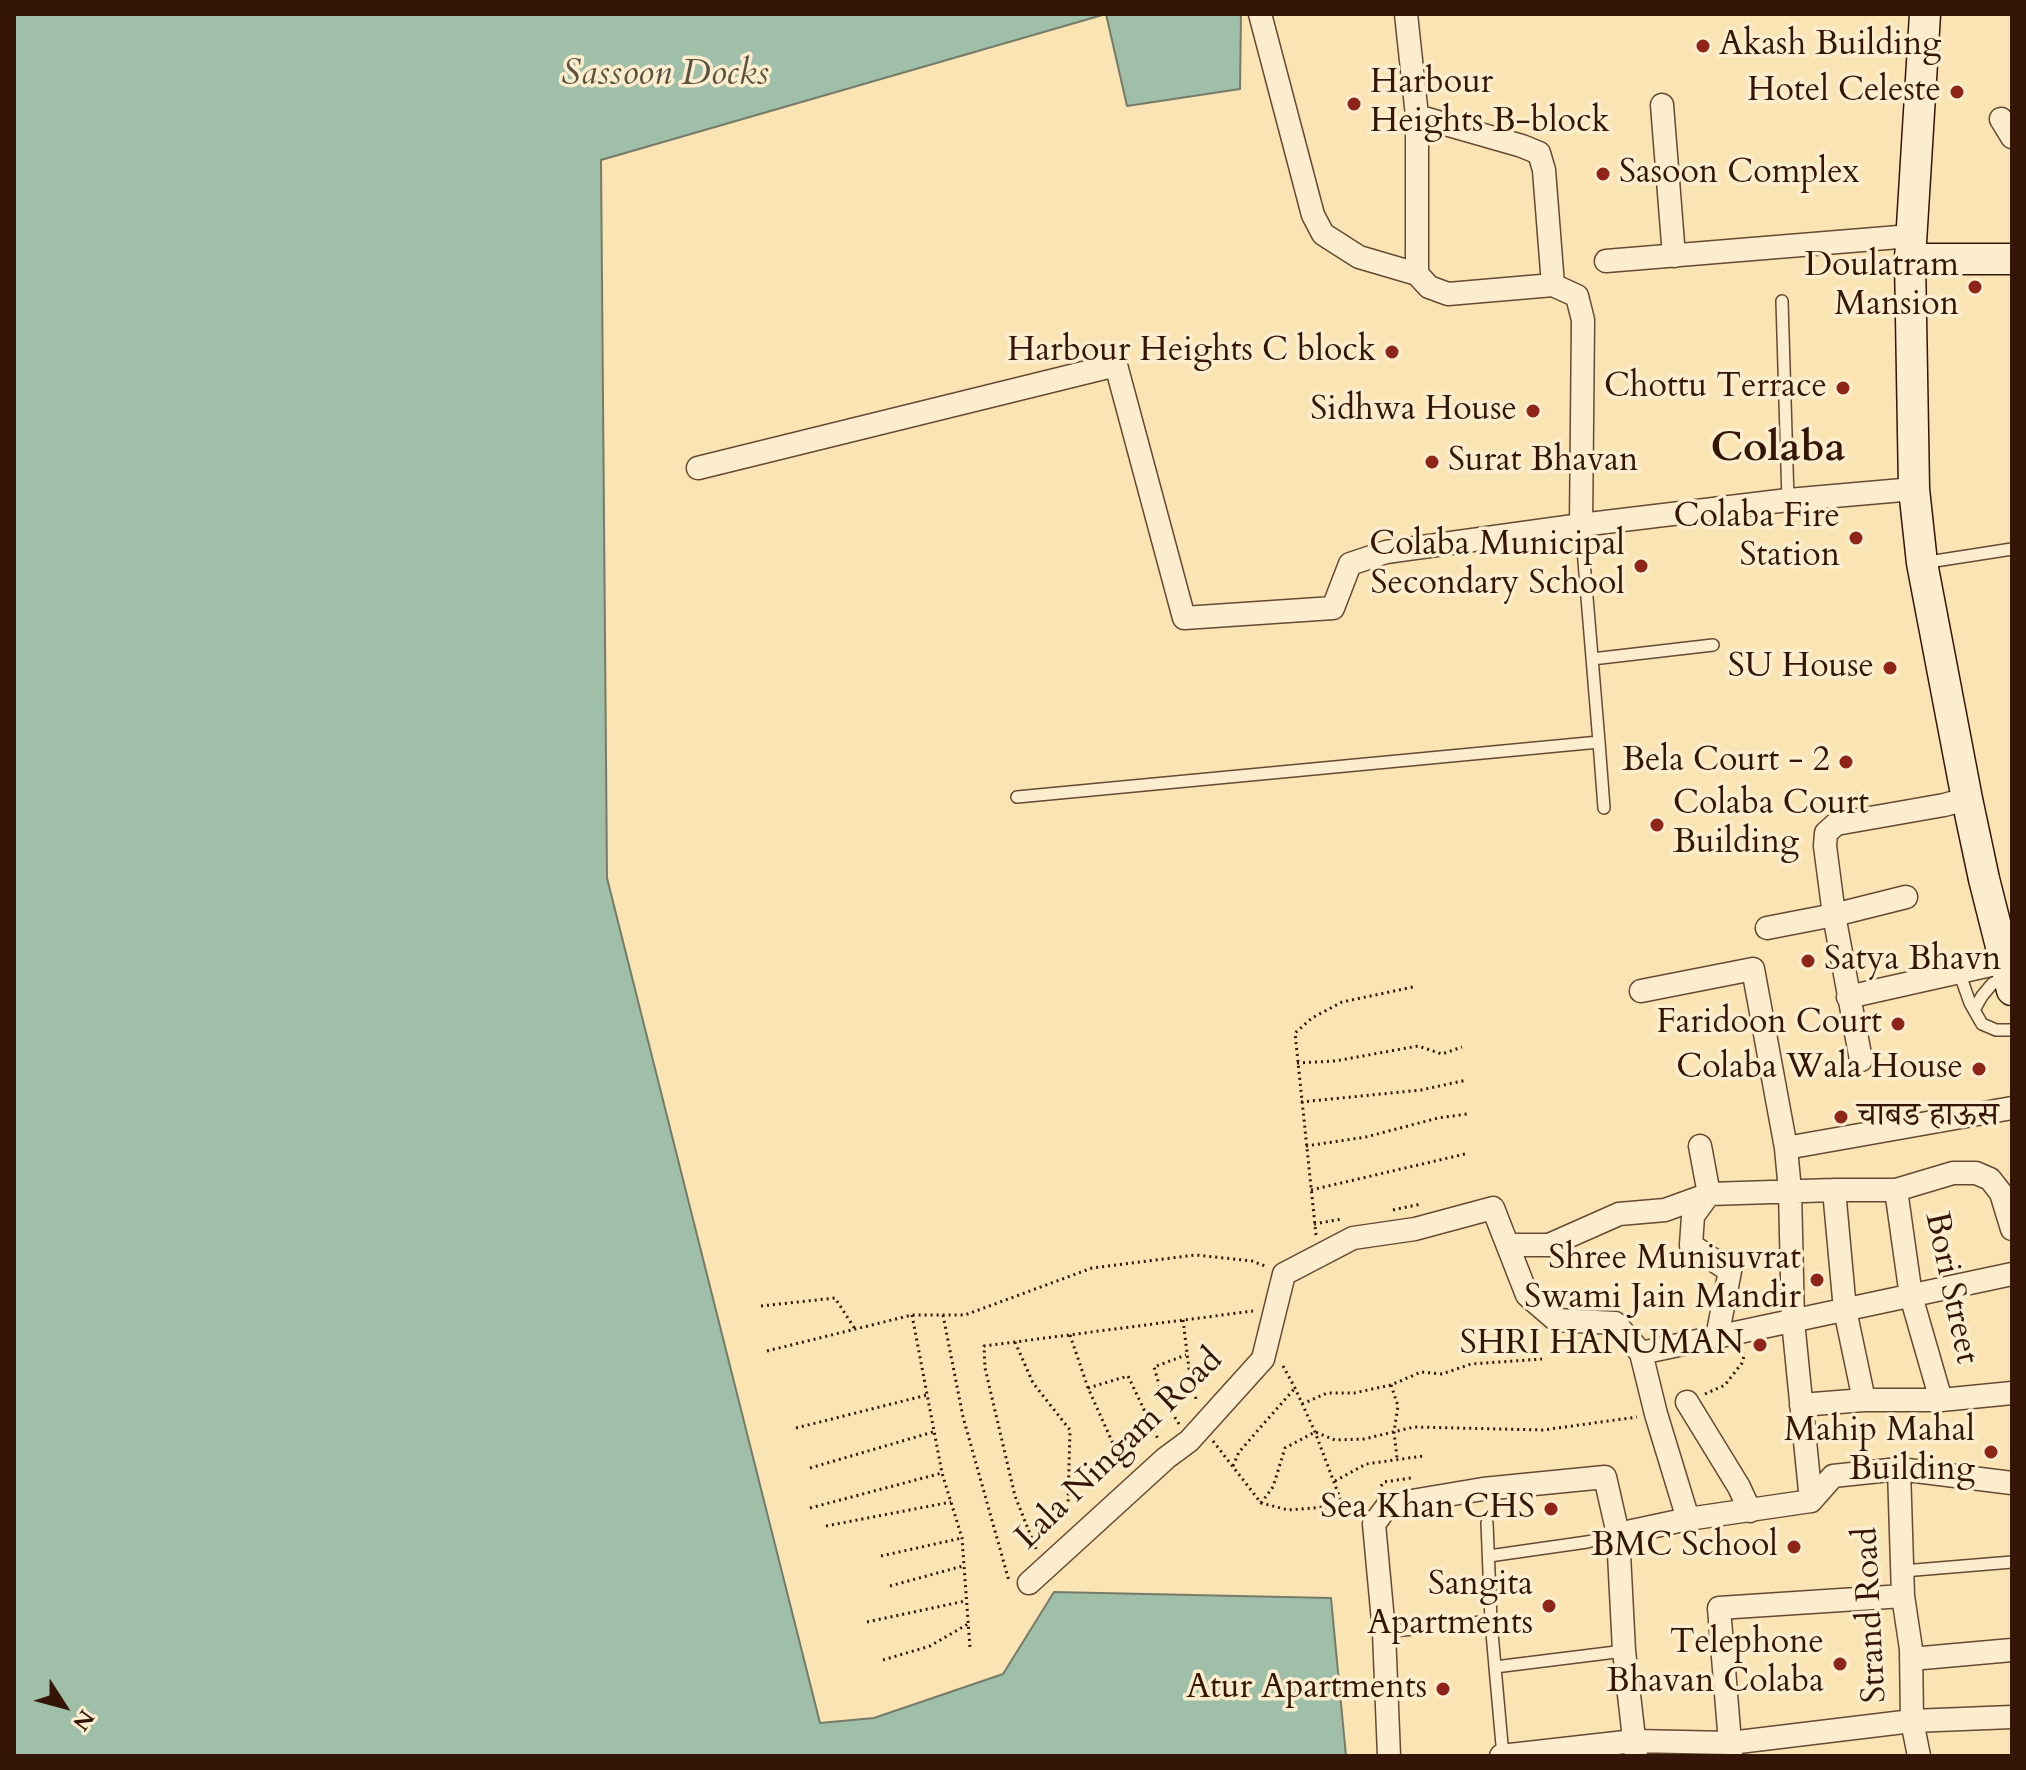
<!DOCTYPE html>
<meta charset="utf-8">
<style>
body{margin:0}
#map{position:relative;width:2026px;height:1770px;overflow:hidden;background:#fbe4b4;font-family:Cardo,serif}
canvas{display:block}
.frame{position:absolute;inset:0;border:16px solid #351506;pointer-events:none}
.north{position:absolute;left:24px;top:1666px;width:80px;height:80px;-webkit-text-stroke:6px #fcedce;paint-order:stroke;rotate:126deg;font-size:22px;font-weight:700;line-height:32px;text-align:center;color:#351506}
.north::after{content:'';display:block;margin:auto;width:28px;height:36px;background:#351506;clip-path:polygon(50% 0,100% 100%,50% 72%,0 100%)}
</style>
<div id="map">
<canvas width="2026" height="1770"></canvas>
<div class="frame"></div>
<div class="north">N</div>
</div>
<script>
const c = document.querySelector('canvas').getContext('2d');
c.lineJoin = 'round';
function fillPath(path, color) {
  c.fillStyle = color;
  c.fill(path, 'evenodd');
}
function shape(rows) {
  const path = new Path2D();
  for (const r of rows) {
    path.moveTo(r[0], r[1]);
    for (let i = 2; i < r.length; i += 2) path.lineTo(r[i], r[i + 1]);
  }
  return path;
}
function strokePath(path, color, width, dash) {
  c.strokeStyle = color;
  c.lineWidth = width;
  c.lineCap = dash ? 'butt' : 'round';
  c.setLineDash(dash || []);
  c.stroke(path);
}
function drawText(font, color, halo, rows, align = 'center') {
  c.font = font + ' Cardo,"Noto Serif Devanagari",serif';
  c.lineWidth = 7;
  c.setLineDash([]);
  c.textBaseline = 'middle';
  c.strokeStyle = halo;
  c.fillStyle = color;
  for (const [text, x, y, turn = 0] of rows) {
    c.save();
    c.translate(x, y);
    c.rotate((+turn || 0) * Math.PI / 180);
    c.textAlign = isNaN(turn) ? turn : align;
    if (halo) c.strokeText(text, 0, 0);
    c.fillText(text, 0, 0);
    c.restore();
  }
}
const water = shape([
 [14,14,1241,14,1240,89,1127,106,1106,14,601,160,607,878,820,1723,874,1718,1003,1674,1054,1592,1331,1598,1346,1756,14,1756,14,14]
]);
const path = shape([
 [1297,1063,1335,1061,1418,1046,1442,1054,1462,1047],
 [1301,1102,1421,1090,1467,1080],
 [1306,1146,1366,1137,1438,1118,1467,1114],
 [1311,1190,1465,1154],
 [1393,1210,1421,1204],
 [1314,1224,1342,1219],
 [1316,1235,1295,1033,1312,1018,1342,1002,1413,987],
 [761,1306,835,1298,855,1329],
 [912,1315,942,1473,962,1538,970,1648],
 [943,1315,963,1417,1009,1581],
 [1183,1320,1190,1377,1197,1402],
 [1070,1335,1088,1388,1124,1468],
 [1015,1342,1033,1383,1070,1430,1068,1505],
 [767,1351,912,1315,965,1315,1092,1268,1196,1255,1252,1261,1265,1266],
 [1283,1366,1295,1388,1315,1432,1343,1506],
 [1391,1385,1398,1406,1394,1432,1397,1458],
 [1088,1388,1128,1376,1158,1439],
 [1705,1394,1725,1385,1742,1363,1745,1353],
 [1302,1404,1327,1393,1354,1393,1391,1385,1421,1372,1442,1374,1471,1364,1542,1359],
 [1179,1424,1163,1398,1154,1367,1186,1355],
 [796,1428,927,1395],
 [1213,1441,1261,1503,1288,1510,1362,1504],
 [1233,1466,1239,1452,1295,1388],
 [810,1468,933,1432],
 [1335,1481,1366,1464,1423,1456],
 [1381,1486,1384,1482,1411,1478],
 [1261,1503,1273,1487,1285,1448,1315,1432,1335,1440,1364,1439,1414,1427,1543,1430,1637,1417],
 [810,1508,942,1473],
 [826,1526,951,1502],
 [1036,1549,1015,1496,985,1368,984,1346,1253,1311],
 [881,1556,962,1538],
 [890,1586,963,1566],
 [867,1622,965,1601],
 [883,1660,930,1646,968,1624]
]);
const lane = shape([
 [1782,301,1788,500],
 [1922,563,2012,549],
 [1592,659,1713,645],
 [1599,742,1604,808],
 [1017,797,1599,742,1581,525],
 [1959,972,1970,1003,1982,1024,1996,1030,2012,1030],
 [1974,1010,1982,996,1992,984,2007,975],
 [1487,1523,1491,1621],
 [1489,1556,1587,1542,1618,1534],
 [1903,1571,2012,1562],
 [1384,1632,1491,1621,1495,1667],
 [1503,1756,1495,1667,1624,1651]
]);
const street = shape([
 [1260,14,1313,215,1323,234,1359,257,1417,274,1429,287,1448,294,1553,285,1577,296,1583,320,1581,525],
 [1406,14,1417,116,1417,274],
 [1662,105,1674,256],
 [1417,116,1522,146,1539,153,1544,170,1553,285],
 [2001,119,2012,137],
 [1606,261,1911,236],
 [698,468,1116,365,1184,618,1333,608,1350,564,1386,552,1581,525,1788,500,1914,489],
 [1767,928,1834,915,1906,897],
 [1641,991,1753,969,1786,1148,1790,1191,1793,1321,1811,1501],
 [1848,997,2004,962],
 [1861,1060,1834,915,1825,846,1826,833,1836,824,1944,805,1967,799],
 [1700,1146,1709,1194,1693,1216,1691,1245,1730,1271,1717,1337],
 [1786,1148,2012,1108],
 [1834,1190,1845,1310,1864,1400],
 [1896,1190,1911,1296,1941,1400],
 [1508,1245,1549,1245,1619,1214,1665,1210,1709,1194,1834,1190,1896,1190,1953,1173,1976,1173,1990,1179,2001,1193,2012,1229],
 [1641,1353,2012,1274],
 [1687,1402,1739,1487,1750,1511],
 [1801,1405,1864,1400,1941,1400,2012,1393],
 [1899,1469,1903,1596,1911,1649,1912,1721,1919,1756],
 [1618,1534,1688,1519,1811,1501,1833,1476,1899,1469,2012,1483],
 [1029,1583,1166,1458,1189,1441,1263,1359,1284,1274,1353,1238,1415,1229,1493,1208,1527,1295,1556,1320,1615,1323,1641,1353,1656,1414,1688,1519],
 [1911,1659,2012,1650],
 [1731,1755,1719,1608,1903,1596],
 [1389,1756,1384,1632,1374,1524,1388,1505,1483,1489,1605,1477,1618,1534,1624,1651,1636,1756],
 [1501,1756,1634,1741,1730,1743,1912,1721,2012,1717]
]);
const secondary = shape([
 [1925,14,1910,259,1914,489,1922,563,1967,799,1984,879,2012,990],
 [1910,259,2012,259]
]);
const markers = [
 [1703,46,8,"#8f2418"],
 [1957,92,8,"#8f2418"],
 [1354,104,8,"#8f2418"],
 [1603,174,8,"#8f2418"],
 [1975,287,8,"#8f2418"],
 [1392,352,8,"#8f2418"],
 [1843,388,8,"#8f2418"],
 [1533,411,8,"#8f2418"],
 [1432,462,8,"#8f2418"],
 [1856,538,8,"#8f2418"],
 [1641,566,8,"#8f2418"],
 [1890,668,8,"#8f2418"],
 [1846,762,8,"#8f2418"],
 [1657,825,8,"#8f2418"],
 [1808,961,8,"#8f2418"],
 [1898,1024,8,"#8f2418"],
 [1979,1069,8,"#8f2418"],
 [1841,1117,8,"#8f2418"],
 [1817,1280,8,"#8f2418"],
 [1760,1345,8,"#8f2418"],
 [1991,1452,8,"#8f2418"],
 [1551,1509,8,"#8f2418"],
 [1794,1547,8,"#8f2418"],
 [1549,1606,8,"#8f2418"],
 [1840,1664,8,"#8f2418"],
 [1443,1689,8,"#8f2418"]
];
const poiNames = [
 ["Akash Building",1719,46,"left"],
 ["Harbour",1370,84,"left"],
 ["Heights B-block",1370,123,"left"],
 ["Hotel Celeste",1941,92],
 ["Sasoon Complex",1619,174,"left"],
 ["Doulatram",1959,267],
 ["Mansion",1959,306],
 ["Harbour Heights C block",1376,352],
 ["Chottu Terrace",1827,388],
 ["Sidhwa House",1517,411],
 ["Surat Bhavan",1448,462,"left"],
 ["Colaba Fire",1840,518],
 ["Station",1840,557],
 ["Colaba Municipal",1625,546],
 ["Secondary School",1625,585],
 ["SU House",1874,668],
 ["Bela Court - 2",1830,762],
 ["Colaba Court",1673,805,"left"],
 ["Building",1673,844,"left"],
 ["Satya Bhavn",1824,961,"left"],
 ["Faridoon Court",1882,1024],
 ["Colaba Wala House",1963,1069],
 ["चाबड हाऊस",1857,1117,"left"],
 ["Shree Munisuvrat",1801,1260],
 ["Swami Jain Mandir",1801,1299],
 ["SHRI HANUMAN",1744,1345],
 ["Mahip Mahal",1975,1432],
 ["Building",1975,1471],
 ["Sea Khan CHS",1535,1509],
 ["BMC School",1778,1547],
 ["Sangita",1533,1586],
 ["Apartments",1533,1625],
 ["Telephone",1824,1644],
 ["Bhavan Colaba",1824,1683],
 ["Atur Apartments",1427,1689]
];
const streetNames = [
 ["Bori Street",1950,1288,78],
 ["Lala Ningam Road",1120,1450,-44],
 ["Strand Road",1872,1615,-93]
];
const waterNames = [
 ["Sassoon Docks",665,76]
];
const districtNames = [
 ["Colaba",1778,450]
];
fillPath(water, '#9fbfa9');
strokePath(water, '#757b68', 2);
strokePath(lane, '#664932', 14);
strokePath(street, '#664932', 25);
strokePath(secondary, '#351506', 33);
strokePath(path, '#351506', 3, [2, 4]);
strokePath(lane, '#fcedce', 11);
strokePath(street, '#fcedce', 22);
strokePath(secondary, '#fcedce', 30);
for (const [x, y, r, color] of markers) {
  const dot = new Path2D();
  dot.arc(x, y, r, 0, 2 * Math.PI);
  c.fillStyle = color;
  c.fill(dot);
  strokePath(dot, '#fcedce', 3);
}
drawText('34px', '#351506', '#fcedce', poiNames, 'right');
drawText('34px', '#351506', '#fcedce', streetNames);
drawText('italic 36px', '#5a503f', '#fcedce', waterNames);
drawText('bold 42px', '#351506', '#fcedce', districtNames);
</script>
